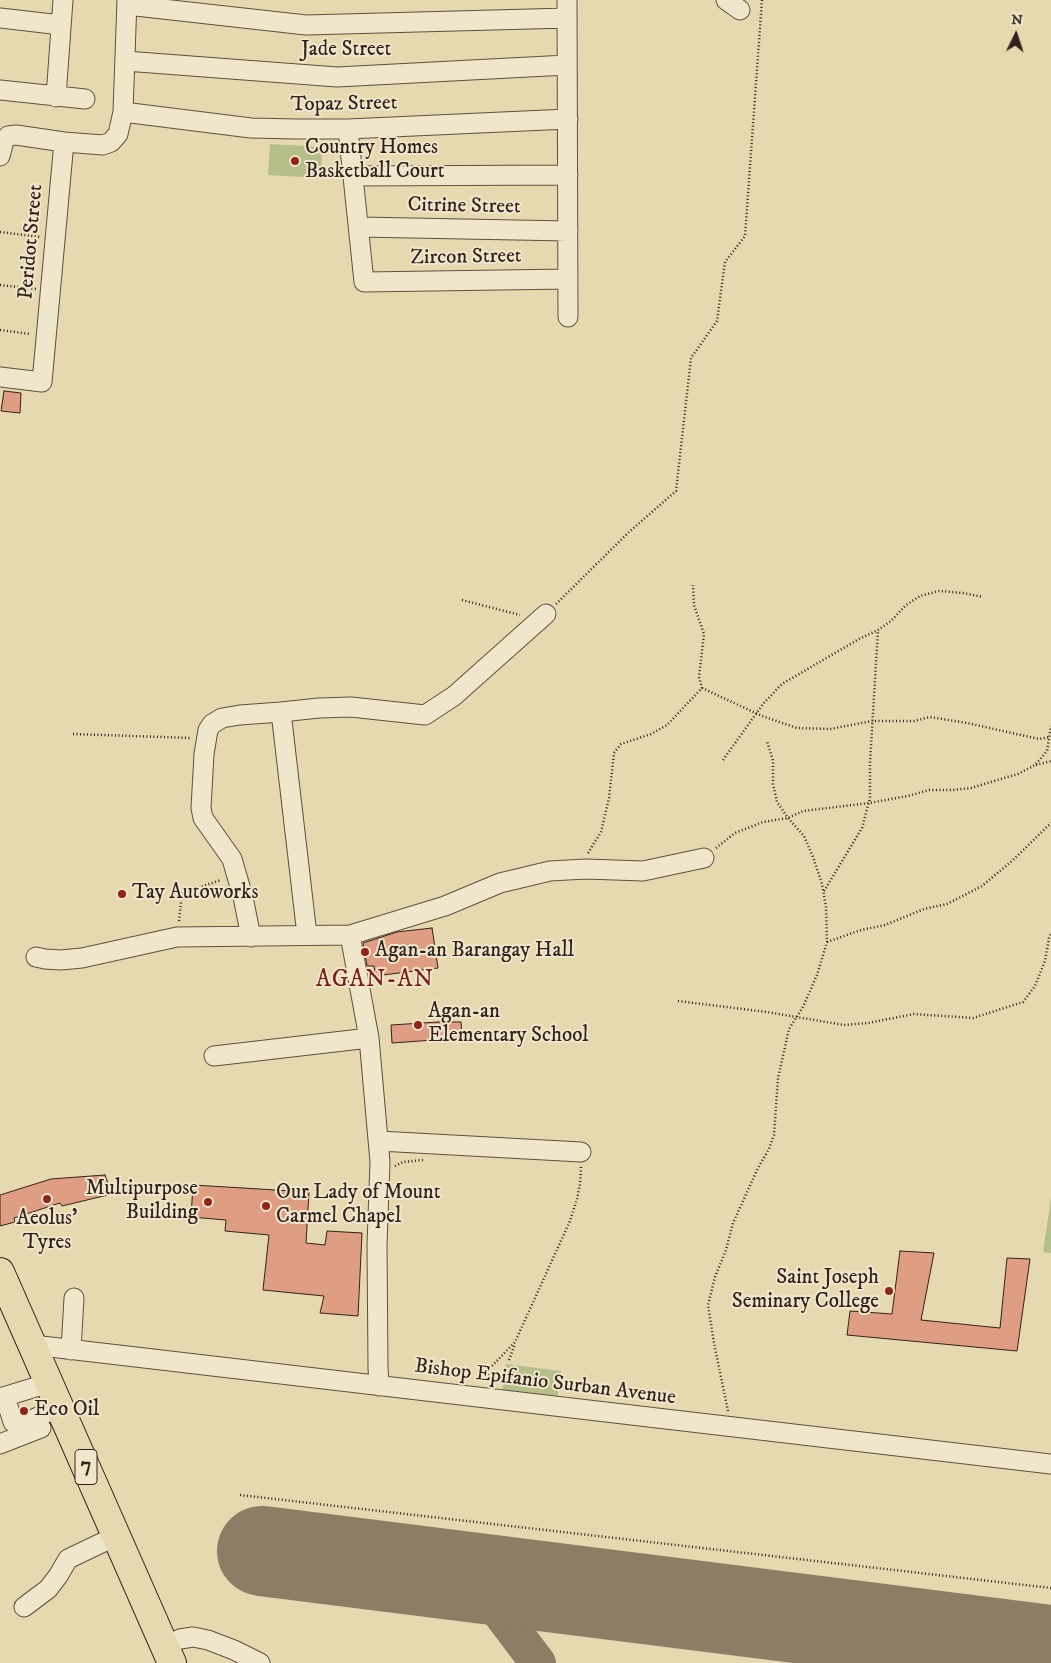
<!DOCTYPE html>
<style>
body{margin:0}
#map{position:relative;width:1051px;height:1663px;overflow:hidden;background:#e6d8af;font-family:"IM FELL DW Pica",serif}
canvas{display:block}
.north{position:absolute;left:991px;top:10px;width:50px;height:50px;-webkit-text-stroke:4px #efe6cb;paint-order:stroke;rotate:4deg;font-size:14px;font-weight:700;line-height:20px;text-align:center;color:#32221c}
.north::after{content:'';display:block;margin:auto;width:18px;height:22px;background:#32221c;clip-path:polygon(50% 0,100% 100%,50% 72%,0 100%)}
</style>
<div id="map">
<canvas width="1051" height="1663"></canvas>
<div class="north">N</div>
</div>
<script>
const c = document.querySelector('canvas').getContext('2d');
c.lineJoin = 'round';
function fillPath(path, color) {
  c.fillStyle = color;
  c.fill(path, 'evenodd');
}
function shape(rows) {
  const path = new Path2D();
  for (const r of rows) {
    path.moveTo(r[0], r[1]);
    for (let i = 2; i < r.length; i += 2) path.lineTo(r[i], r[i + 1]);
  }
  return path;
}
function strokePath(path, color, width, dash) {
  c.strokeStyle = color;
  c.lineWidth = width;
  c.lineCap = dash ? 'butt' : 'round';
  c.setLineDash(dash || []);
  c.stroke(path);
}
function drawText(font, color, halo, rows, align = 'center') {
  c.font = font + ' "IM FELL DW Pica",serif';
  c.lineWidth = 4;
  c.setLineDash([]);
  c.textBaseline = 'middle';
  c.strokeStyle = halo;
  c.fillStyle = color;
  for (const [text, x, y, turn = 0] of rows) {
    c.save();
    c.translate(x, y);
    c.rotate((+turn || 0) * Math.PI / 180);
    c.textAlign = isNaN(turn) ? turn : align;
    if (halo) c.strokeText(text, 0, 0);
    c.fillText(text, 0, 0);
    c.restore();
  }
}
const green = shape([
 [270,144,322,147,321,178,268,175],
 [1051,1198,1051,1253,1043,1252],
 [506,1364,561,1371,557,1399,502,1391]
]);
const taxiway = shape([
 [473,1577,538,1663]
]);
const runway = shape([
 [262,1551,1051,1650]
]);
const building = shape([
 [4,391,21,393,20,413,1,411,4,391],
 [432,928,438,968,375,976,374,966,367,966,363,943,397,932,432,928],
 [438,1022,461,1022,462,1038,392,1043,391,1025,438,1022],
 [105,1175,112,1194,62,1206,60,1203,14,1218,15,1222,0,1226,0,1195,51,1179,105,1175],
 [193,1185,309,1192,306,1243,325,1245,327,1231,362,1233,358,1316,320,1313,324,1296,263,1290,269,1235,225,1231,226,1220,191,1217,193,1185],
 [900,1251,934,1253,921,1320,1000,1328,1007,1258,1030,1259,1017,1351,847,1335,850,1311,892,1314,900,1251]
]);
const path = shape([
 [0,232,41,237],
 [0,285,36,289],
 [0,330,31,334],
 [462,600,520,615],
 [556,604,629,532,676,491,691,358,717,321,725,262,745,236,762,0],
 [702,688,762,716,797,728,830,729,872,721,914,721,930,717,967,723,1039,739,1050,737],
 [73,734,191,738],
 [723,760,763,704,782,684,859,639,878,630,891,621,906,605,920,596,939,591,963,593,983,597],
 [1036,765,1051,761],
 [716,848,735,833,763,822,788,818,803,811,869,803,908,796,929,790,953,790,971,788,1018,774,1035,765,1047,751,1051,726],
 [588,853,601,832,609,798,614,753,621,744,651,734,667,725,702,688,699,677,704,634,694,605,693,585],
 [824,891,862,828,870,798,870,763,878,630],
 [179,921,182,893,221,880],
 [827,942,861,930,885,925,924,909,947,904,982,886,1013,860,1051,823],
 [678,1001,767,1012,844,1025,868,1023,914,1014,973,1018,1023,1002,1035,986,1045,961,1049,938,1051,933],
 [395,1166,403,1162,423,1160],
 [509,1360,515,1344],
 [487,1382,489,1369,515,1342,570,1221,577,1199,580,1184,581,1167],
 [728,1411,714,1343,708,1305,715,1277,726,1250,733,1223,758,1168,769,1149,774,1135,778,1078,789,1029,803,1007,817,975,827,942,826,907,822,884,813,857,804,836,788,818,777,802,773,784,773,761,767,741],
 [240,1495,1051,1588]
]);
const minor = shape([
 [567,0,568,317],
 [726,0,740,10],
 [127,5,306,25,567,18],
 [0,18,61,25],
 [125,61,337,77,567,65],
 [0,90,85,99],
 [56,97,63,0],
 [123,112,251,128,296,129,348,129,568,119],
 [348,129,364,282,568,279],
 [0,156,4,141,8,136,16,135,64,142,103,145,111,142,118,134,123,112,127,0],
 [354,176,568,175],
 [359,227,568,231],
 [0,377,42,382,64,142],
 [281,712,307,935],
 [350,935,369,1038,380,1162,377,1245,378,1367,379,1386],
 [251,937,243,897,232,859,203,818,201,808,204,754,208,730,212,724,222,718,240,715,281,712,319,708,351,707,425,715,454,696,546,614],
 [36,957,45,959,61,960,82,958,177,937,350,935,445,906,500,883,550,871,586,869,643,871,704,858],
 [214,1056,369,1038],
 [379,1141,581,1152],
 [33,1345,1051,1464],
 [71,1350,74,1298],
 [5,1397,13,1422,18,1424,25,1423,59,1407],
 [0,1398,49,1383],
 [0,1444,41,1428],
 [24,1607,48,1589,58,1576,68,1559,116,1536],
 [165,1646,180,1639,193,1637,208,1640,234,1650,260,1663]
]);
const highway = shape([
 [0,1272,172,1663]
]);
const markers = [
 [295,161,5,"#8f2418"],
 [122,894,5,"#8f2418"],
 [365,952,5,"#8f2418"],
 [418,1025,5,"#8f2418"],
 [47,1199,5,"#8f2418"],
 [208,1202,5,"#8f2418"],
 [266,1206,5,"#8f2418"],
 [889,1291,5,"#8f2418"],
 [24,1411,5,"#8f2418"]
];
const shields = [
 [86,1467,22]
];
const shieldNames = [
 ["7",86,1467]
];
const streetNames = [
 ["Jade Street",346,51],
 ["Topaz Street",344,105,-1],
 ["Citrine Street",464,207,1],
 ["Peridot Street",32,242,-85],
 ["Zircon Street",466,258,-1],
 ["Bishop Epifanio Surban Avenue",545,1383,7]
];
const poiNames = [
 ["Country Homes",305,149],
 ["Basketball Court",305,173],
 ["Tay Autoworks",132,894],
 ["Agan-an Barangay Hall",375,952],
 ["Agan-an",428,1013],
 ["Elementary School",428,1037],
 ["Multipurpose",198,1190,"right"],
 ["Building",198,1214,"right"],
 ["Our Lady of Mount",276,1194],
 ["Carmel Chapel",276,1218],
 ["Aeolus'",47,1220,"center"],
 ["Tyres",47,1244,"center"],
 ["Saint Joseph",879,1279,"right"],
 ["Seminary College",879,1303,"right"],
 ["Eco Oil",34,1411]
];
const quarterNames = [
 ["AGAN-AN",375,981]
];
fillPath(green, '#b6be8a');
strokePath(taxiway, '#8c7d66', 36);
strokePath(runway, '#8c7d66', 90);
fillPath(building, '#df9d83');
strokePath(building, '#32221c', 1);
strokePath(minor, '#5f5041', 21);
strokePath(highway, '#32221c', 30);
strokePath(path, '#32221c', 2.5, [1, 2.5]);
strokePath(minor, '#efe6cb', 19);
strokePath(highway, '#e6d8af', 28);
for (const [x, y, r, color] of markers) {
  const dot = new Path2D();
  dot.arc(x, y, r, 0, 2 * Math.PI);
  c.fillStyle = color;
  c.fill(dot);
  strokePath(dot, '#efe6cb', 2);
}
for (const [x, y, w] of shields) {
  const box = new Path2D();
  box.roundRect(x - w / 2, y - 17.5, w, 35, 4);
  c.fillStyle = '#efe6cb';
  c.fill(box);
  strokePath(box, '#32221c', 1);
}
drawText('bold 20px', '#32221c', null, shieldNames);
drawText('21px', '#32221c', '#efe6cb', streetNames);
drawText('21px', '#32221c', '#efe6cb', poiNames, 'left');
c.letterSpacing = '1px';
drawText('24px', '#7a1f14', '#efe6cb', quarterNames);
c.letterSpacing = '0px';
</script>
